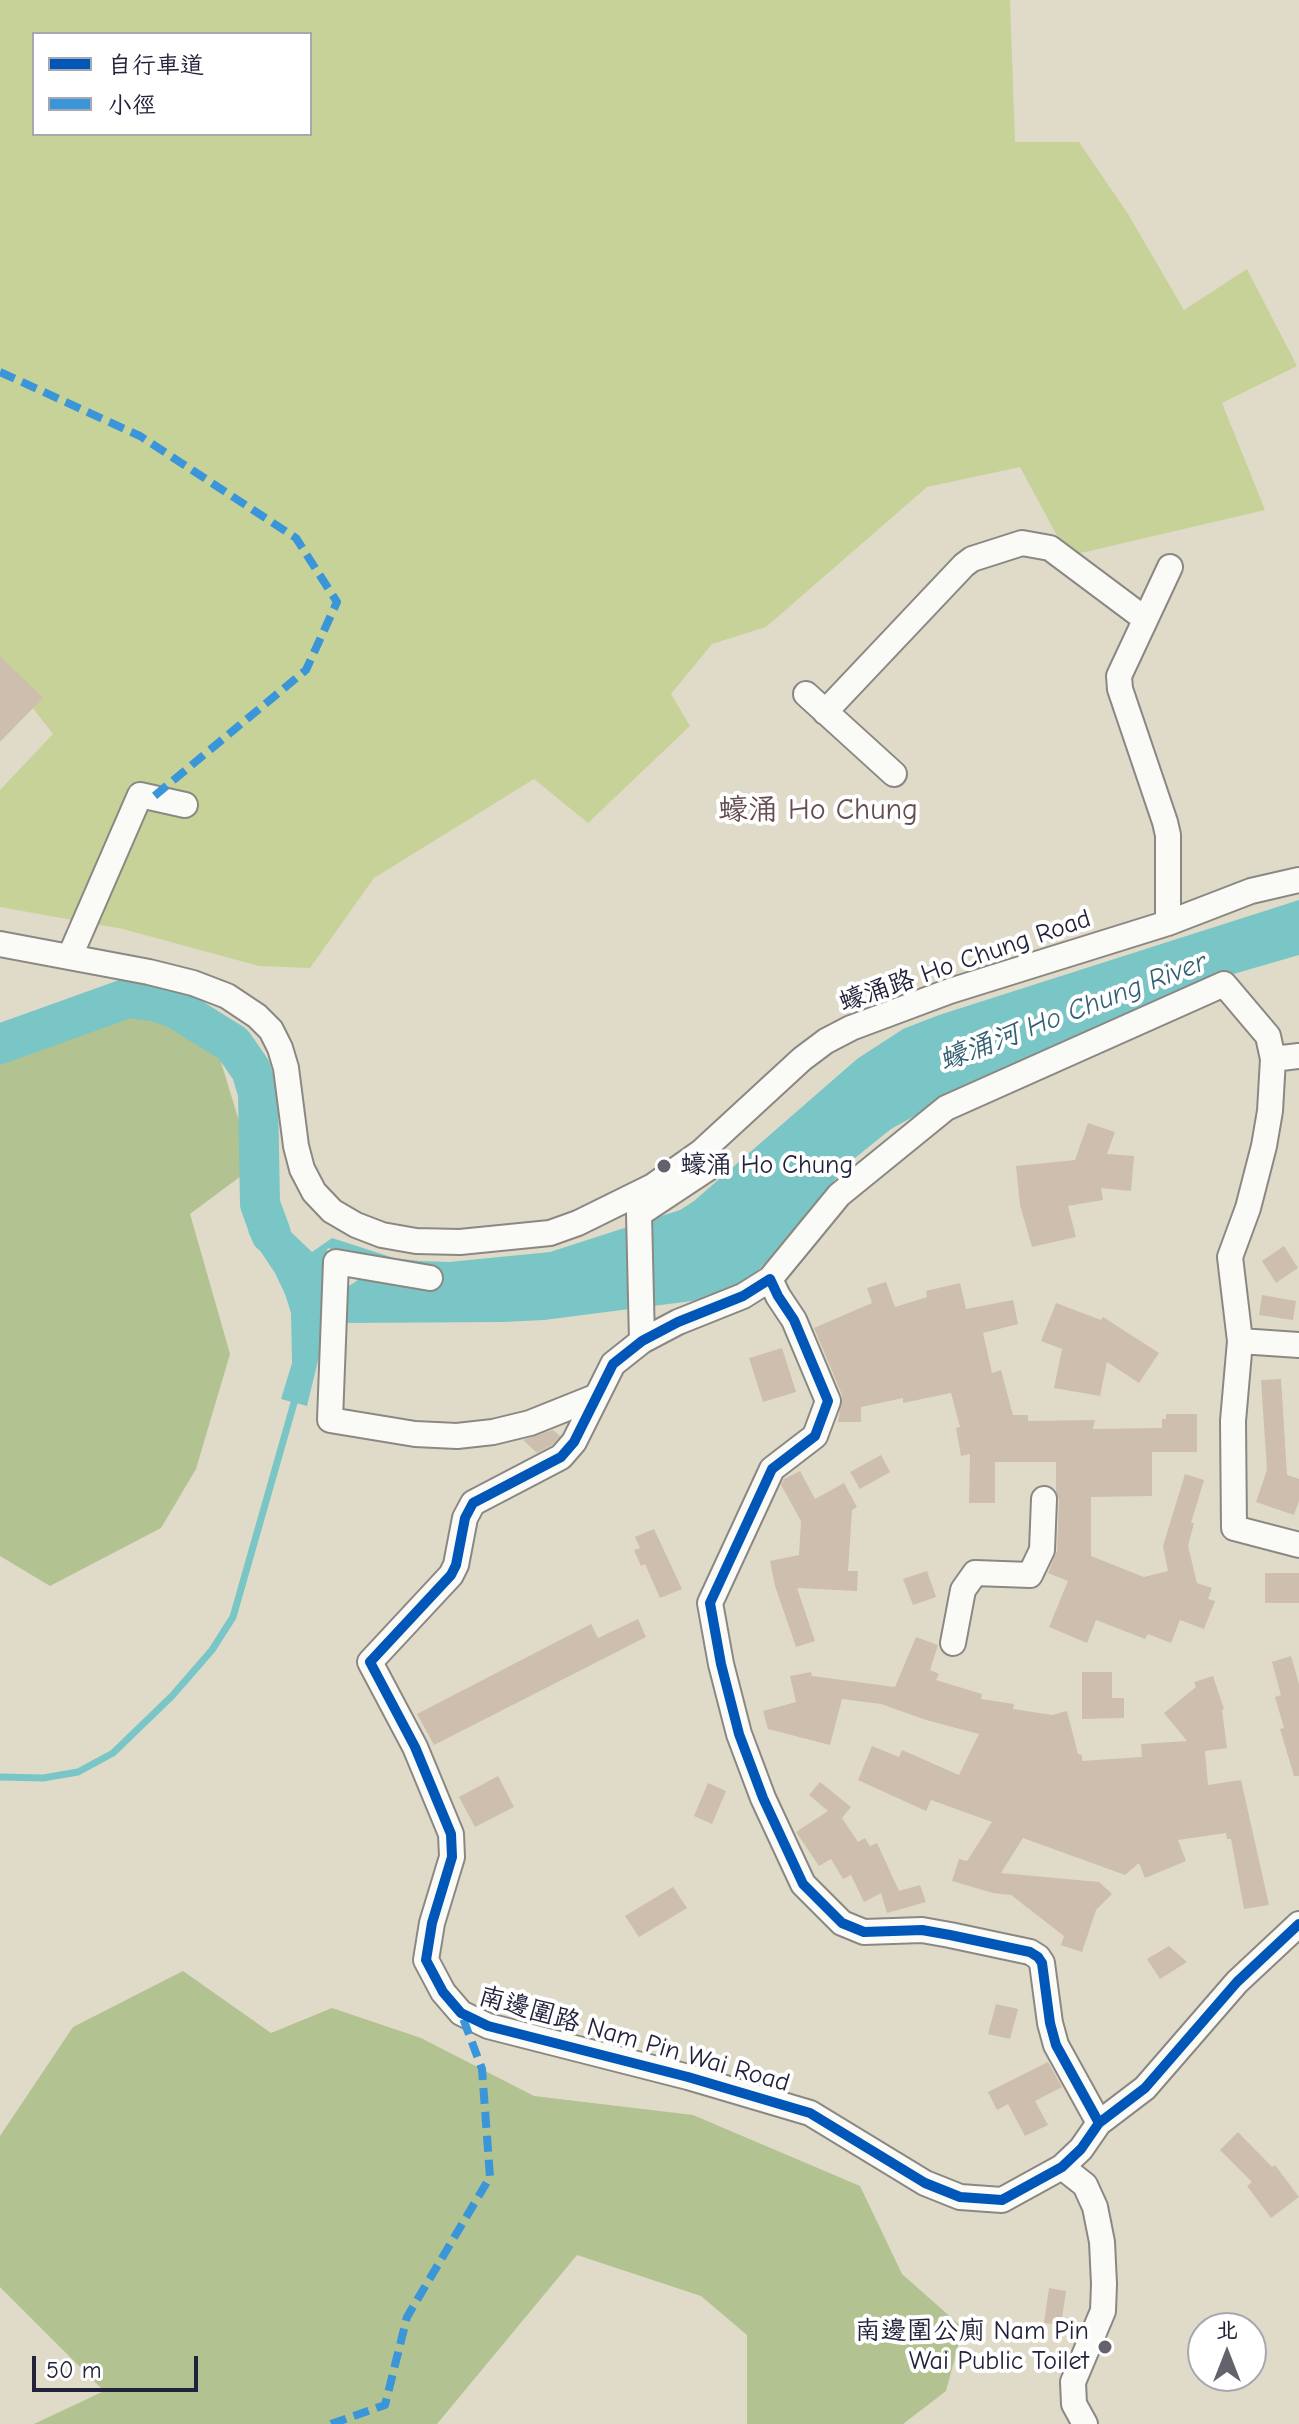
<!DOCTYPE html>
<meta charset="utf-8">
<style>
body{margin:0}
#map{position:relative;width:1299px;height:2424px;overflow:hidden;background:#e0dbc9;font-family:"Comic Neue","LXGW WenKai TC",sans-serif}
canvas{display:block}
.legend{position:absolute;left:32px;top:32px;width:280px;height:104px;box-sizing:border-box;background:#fff;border:2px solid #a7a7b1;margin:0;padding:10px 14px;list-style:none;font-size:24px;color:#22223b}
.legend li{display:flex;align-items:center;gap:16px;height:40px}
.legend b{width:40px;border:2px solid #a7a7b1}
.north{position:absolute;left:1187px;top:2312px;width:80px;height:80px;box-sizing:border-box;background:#fff;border:2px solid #a7a7b1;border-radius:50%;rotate:0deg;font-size:22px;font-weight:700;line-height:32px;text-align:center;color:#22223b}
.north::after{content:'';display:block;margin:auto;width:28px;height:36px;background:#64636d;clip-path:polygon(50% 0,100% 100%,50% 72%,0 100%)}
.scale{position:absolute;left:32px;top:2356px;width:166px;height:36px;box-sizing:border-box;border:4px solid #22223b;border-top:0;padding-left:10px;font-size:24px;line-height:28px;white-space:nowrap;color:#22223b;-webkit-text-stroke:6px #fff;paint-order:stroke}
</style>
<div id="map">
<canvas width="1299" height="2424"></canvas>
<ul class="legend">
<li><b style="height:10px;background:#0057b8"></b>自行車道</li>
<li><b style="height:10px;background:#3b95d9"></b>小徑</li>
</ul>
<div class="north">北</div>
<div class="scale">50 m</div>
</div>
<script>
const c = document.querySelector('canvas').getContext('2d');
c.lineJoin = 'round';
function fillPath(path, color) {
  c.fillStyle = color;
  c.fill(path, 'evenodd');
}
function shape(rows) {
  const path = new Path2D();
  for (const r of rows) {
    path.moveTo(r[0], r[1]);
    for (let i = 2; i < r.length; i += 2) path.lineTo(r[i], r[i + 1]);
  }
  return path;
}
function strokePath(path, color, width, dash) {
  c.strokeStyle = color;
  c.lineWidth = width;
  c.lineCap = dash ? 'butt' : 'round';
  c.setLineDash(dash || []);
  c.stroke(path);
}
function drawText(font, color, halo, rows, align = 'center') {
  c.font = font + ' "Comic Neue","LXGW WenKai TC",sans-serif';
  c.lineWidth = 8;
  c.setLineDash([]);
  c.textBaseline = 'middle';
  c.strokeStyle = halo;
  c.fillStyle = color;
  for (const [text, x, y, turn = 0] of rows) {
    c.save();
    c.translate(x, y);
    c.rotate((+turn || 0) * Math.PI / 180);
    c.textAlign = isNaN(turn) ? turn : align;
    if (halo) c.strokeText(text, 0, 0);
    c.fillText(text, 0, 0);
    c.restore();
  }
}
const green = shape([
 [0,0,1010,0,1015,142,1079,142,1128,214,1184,310,1247,269,1297,366,1222,403,1265,510,1068,556,1020,467,927,487,766,627,712,644,671,694,690,726,588,823,534,779,374,878,310,968,259,966,123,929,0,907,0,790,53,734,0,666],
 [34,34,310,34,310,134,34,134]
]);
const forest = shape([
 [114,988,214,1039,253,1167,190,1214,230,1354,196,1469,161,1528,50,1586,0,1556,0,1034],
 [183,1971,271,2033,332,2008,421,2038,534,2096,693,2115,860,2186,902,2274,963,2328,946,2391,903,2424,747,2424,747,2335,701,2296,577,2255,437,2424,34,2424,104,2391,0,2287,0,2136,73,2027]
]);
const water = shape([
 [1299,900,1299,955,1206,982,1090,1031,977,1081,891,1129,850,1162,766,1262,747,1282,723,1292,692,1301,544,1320,504,1322,342,1323,346,1288,364,1276,346,1254,328,1248,322,1262,326,1270,321,1348,307,1406,281,1399,292,1363,291,1313,285,1294,275,1273,249,1234,245,1211,246,1182,268,1178,276,1208,290,1231,312,1252,332,1238,394,1258,420,1261,449,1262,550,1252,680,1210,694,1201,857,1059,903,1029,939,1015]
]);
const stream = shape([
 [0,1777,43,1778,78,1772,113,1753,172,1696,212,1650,233,1617,296,1396]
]);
const river = shape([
 [0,1044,128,998,158,1002,177,1009,233,1044,251,1070,258,1093,260,1204,271,1234]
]);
const building = shape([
 [0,656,43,698,0,742],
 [1088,1123,1115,1132,1107,1154,1134,1156,1131,1191,1101,1188,1103,1200,1068,1206,1076,1237,1032,1247,1020,1205,1016,1166,1075,1160],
 [1284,1246,1298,1268,1276,1283,1262,1261],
 [886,1282,895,1307,927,1297,926,1291,960,1283,966,1309,1013,1300,1018,1324,983,1333,992,1373,1001,1370,1013,1415,1028,1415,1028,1421,1095,1420,1093,1429,1162,1428,1162,1419,1166,1419,1166,1414,1197,1414,1197,1452,1152,1452,1152,1496,1091,1497,1091,1556,1144,1577,1168,1571,1163,1546,1185,1474,1204,1480,1191,1523,1194,1523,1188,1546,1197,1583,1212,1588,1208,1599,1215,1601,1204,1629,1180,1620,1171,1643,1148,1634,1145,1639,1096,1620,1087,1643,1049,1627,1068,1581,1048,1573,1057,1551,1059,1500,1056,1491,1056,1462,995,1462,995,1503,969,1503,970,1454,961,1456,956,1428,960,1427,951,1393,903,1403,903,1398,861,1407,861,1422,838,1422,842,1395,814,1328,872,1303,867,1288],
 [1262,1295,1296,1301,1293,1320,1259,1315],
 [1056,1303,1101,1320,1103,1317,1159,1353,1139,1383,1107,1362,1100,1396,1054,1388,1062,1349,1041,1341],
 [782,1348,796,1392,763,1402,749,1358],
 [1281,1379,1287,1475,1299,1479,1299,1501,1294,1515,1256,1502,1267,1470,1261,1380],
 [553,1430,560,1436,552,1445,537,1453,523,1440],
 [881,1455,890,1472,860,1489,850,1472],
 [800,1471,815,1499,844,1483,857,1507,852,1510,848,1571,858,1571,857,1591,797,1588,815,1641,796,1647,775,1586,770,1561,799,1555,801,1521,781,1485,784,1479],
 [654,1529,682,1589,660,1598,645,1564,641,1566,634,1550,640,1548,635,1537],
 [927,1571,936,1597,913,1605,903,1579],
 [1265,1573,1299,1573,1299,1603,1265,1603],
 [638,1619,646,1637,434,1745,417,1714,591,1624,598,1638],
 [916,1637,938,1645,930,1670,939,1674,936,1680,982,1694,981,1699,1014,1704,1013,1709,1052,1715,1067,1711,1078,1754,1082,1755,1082,1761,1142,1757,1141,1744,1187,1741,1164,1713,1196,1687,1194,1682,1213,1676,1224,1709,1222,1710,1227,1748,1205,1751,1208,1785,1241,1780,1269,1905,1244,1909,1231,1839,1227,1839,1226,1833,1178,1840,1186,1861,1145,1878,1139,1863,1125,1875,1023,1838,1001,1873,1099,1882,1112,1894,1096,1910,1082,1952,1061,1945,1064,1936,1011,1895,993,1893,952,1881,959,1859,967,1861,992,1822,931,1800,926,1811,858,1780,872,1746,899,1757,902,1750,959,1775,979,1734,926,1720,881,1704,842,1699,830,1745,768,1729,763,1711,796,1702,790,1676,811,1672,812,1676,895,1687],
 [1291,1656,1299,1684,1299,1776,1294,1776,1280,1729,1284,1728,1275,1697,1281,1695,1272,1662],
 [1082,1672,1112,1672,1112,1698,1124,1698,1124,1718,1082,1719],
 [498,1776,514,1807,475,1827,459,1797],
 [820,1782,851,1807,842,1818,858,1842,865,1838,870,1846,877,1843,899,1891,920,1885,926,1902,887,1913,881,1893,864,1902,851,1875,843,1879,831,1859,819,1866,796,1832,828,1811,809,1795],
 [708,1783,726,1791,712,1824,694,1816],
 [673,1887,687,1908,639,1937,625,1916],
 [1169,1946,1187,1962,1160,1979,1147,1959],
 [996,2004,1018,2009,1010,2039,988,2034],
 [1048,2062,1062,2087,1035,2101,1048,2125,1025,2136,1008,2104,997,2110,988,2092],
 [1238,2132,1272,2167,1275,2165,1299,2197,1271,2218,1247,2186,1252,2182,1220,2150],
 [1049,2288,1066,2291,1061,2325,1044,2323]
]);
const minor = shape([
 [806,694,894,774],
 [825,712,964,565,972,559,1022,543,1050,548,1145,619],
 [1168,923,1168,835,1165,822,1120,689,1119,676,1170,567],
 [0,944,149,972,193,983,227,996,257,1016,271,1030,280,1048,286,1068,296,1146,302,1169,314,1192,332,1211,356,1225,382,1235,416,1241,460,1242,550,1233,578,1223,653,1186,701,1152,802,1059,826,1041,851,1028,950,991,1168,923,1251,891,1299,880],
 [70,956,140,795,185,805],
 [1273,1059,1299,1056],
 [430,1278,336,1262,330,1420,415,1434,457,1436,493,1432,530,1423,595,1397],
 [770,1279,839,1195,946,1108,1224,984,1268,1036,1273,1059,1270,1111,1264,1146,1248,1208,1230,1257,1240,1341,1233,1421,1234,1528,1299,1545],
 [642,1341,639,1214,713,1165,701,1152],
 [1240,1341,1299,1345],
 [953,1643,963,1590,975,1573,1030,1575,1042,1550,1044,1499],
 [1099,2123,1056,2045,1050,2023,1042,1963,1038,1957,1030,1952,950,1935,922,1930,864,1932,842,1923,803,1884,763,1798,739,1734,721,1664,710,1603,772,1469,815,1436,828,1401,794,1320,778,1296,770,1279,743,1296,678,1322,642,1341,613,1364,574,1442,561,1457,473,1503,465,1518,456,1565,451,1575,370,1662,415,1747,451,1834,452,1857,432,1923,426,1960,443,1992,461,2013,488,2026,688,2077,810,2113,925,2183,960,2197,1002,2200,1062,2167,1081,2149,1099,2123,1145,2088,1237,1982,1299,1924],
 [1062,2167,1085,2185,1095,2207,1102,2242,1104,2284,1103,2311,1073,2382,1074,2404,1085,2424]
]);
const quiet = shape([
 [0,372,140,436,296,538,337,602,306,670,152,798],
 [331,2424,385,2405,407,2317,490,2177,482,2069,461,2013]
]);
const cycleway = shape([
 [1099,2123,1056,2045,1050,2023,1042,1963,1038,1957,1030,1952,950,1935,922,1930,864,1932,842,1923,803,1884,763,1798,739,1734,721,1664,710,1603,772,1469,815,1436,828,1401,794,1320,778,1296,770,1279,743,1296,678,1322,642,1341,613,1364,574,1442,561,1457,473,1503,465,1518,456,1565,451,1575,370,1662,415,1747,451,1834,452,1857,432,1923,426,1960,443,1992,461,2013,488,2026,688,2077,810,2113,925,2183,960,2197,1002,2200,1062,2167,1081,2149,1099,2123,1145,2088,1237,1982,1299,1924]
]);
const markers = [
 [664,1166,8,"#64636d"],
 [1105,2347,8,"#64636d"]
];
const streetNames = [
 ["蠔涌路 Ho Chung Road",965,961,-19],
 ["南邊圍路 Nam Pin Wai Road",634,2040,16]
];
const poiNames = [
 ["蠔涌 Ho Chung",680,1166],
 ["南邊圍公廁 Nam Pin",1089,2332,"right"],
 ["Wai Public Toilet",1089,2362,"right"]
];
const waterNames = [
 ["蠔涌河 Ho Chung River",1073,1012,-21]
];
const quarterNames = [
 ["蠔涌 Ho Chung",818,811]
];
fillPath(green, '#c6d298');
fillPath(forest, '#b2c290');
fillPath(water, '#7ac6c6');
strokePath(stream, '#7ac6c6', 7);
strokePath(river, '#7ac6c6', 40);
fillPath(building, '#cebeae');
strokePath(minor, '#8b8883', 28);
strokePath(minor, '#fafaf7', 24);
strokePath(quiet, '#3b95d9', 8, [16, 8]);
strokePath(cycleway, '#0057b8', 10);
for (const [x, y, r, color] of markers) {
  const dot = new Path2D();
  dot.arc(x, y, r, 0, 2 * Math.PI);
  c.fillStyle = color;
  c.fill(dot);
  strokePath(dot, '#fff', 3);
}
drawText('26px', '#22223b', '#fff', streetNames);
drawText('26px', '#22223b', '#fff', poiNames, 'left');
drawText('italic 28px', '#346072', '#fff', waterNames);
drawText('30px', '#664d4f', '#fff', quarterNames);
</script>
